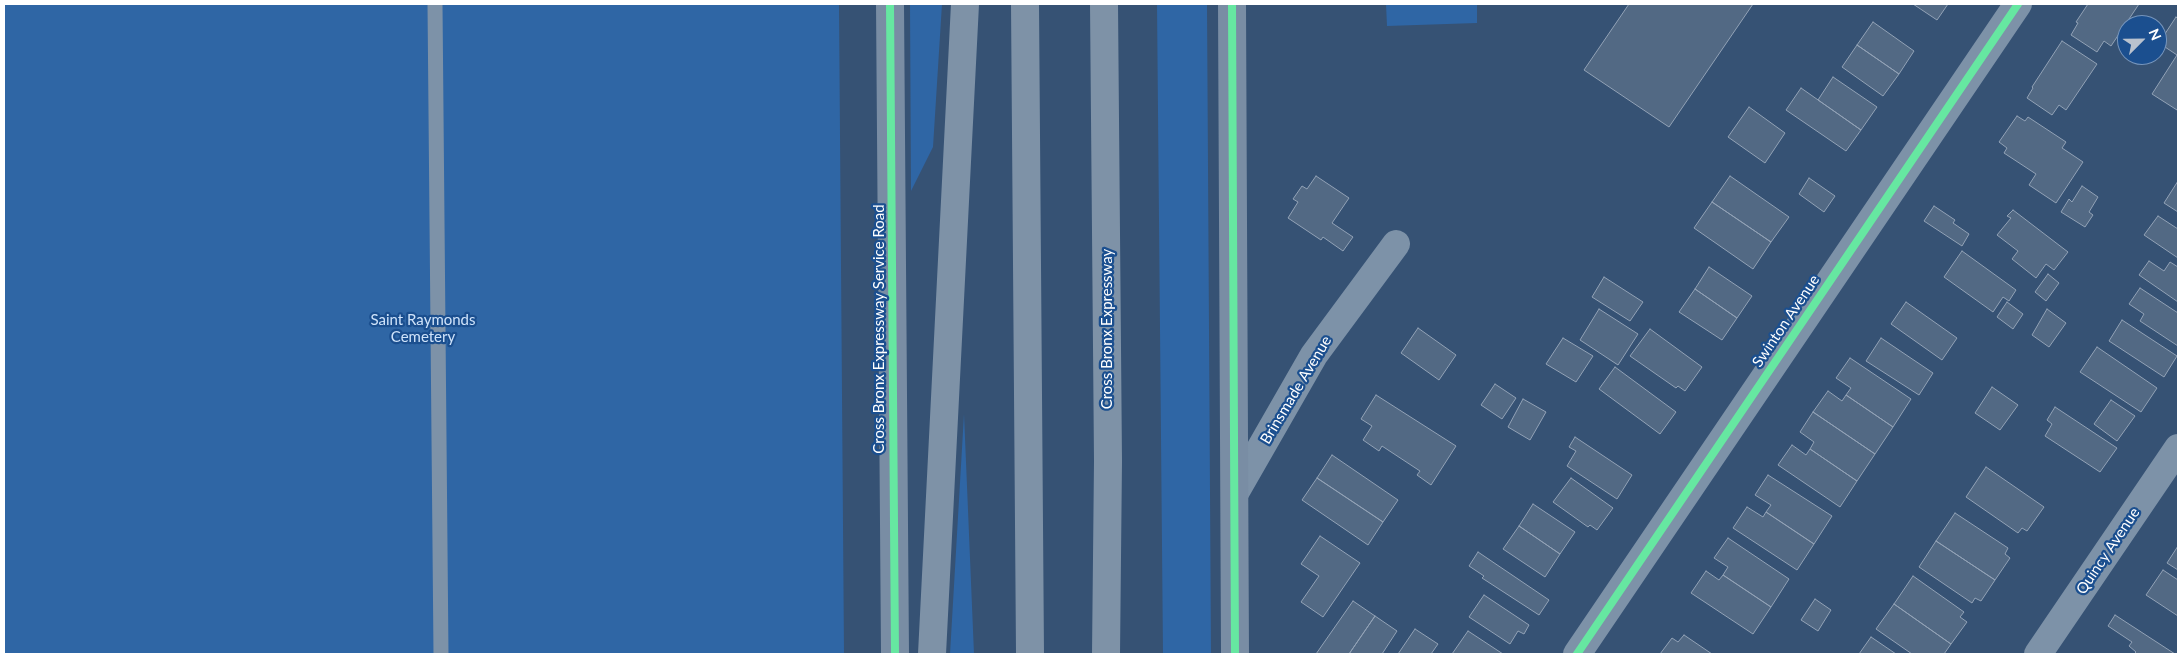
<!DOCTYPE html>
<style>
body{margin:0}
#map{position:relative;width:2182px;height:658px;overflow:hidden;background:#365274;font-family:Lato,sans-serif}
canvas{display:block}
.frame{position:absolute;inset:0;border:5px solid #fff;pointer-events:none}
.north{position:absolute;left:2117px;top:15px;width:50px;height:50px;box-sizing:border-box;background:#1b4f8f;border:1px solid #7695bc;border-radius:50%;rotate:67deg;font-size:14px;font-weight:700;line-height:20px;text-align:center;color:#fff}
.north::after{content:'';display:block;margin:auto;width:18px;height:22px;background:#b9c2ce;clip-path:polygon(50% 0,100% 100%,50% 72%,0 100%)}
</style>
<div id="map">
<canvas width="2182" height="658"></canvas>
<div class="frame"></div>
<div class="north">N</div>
</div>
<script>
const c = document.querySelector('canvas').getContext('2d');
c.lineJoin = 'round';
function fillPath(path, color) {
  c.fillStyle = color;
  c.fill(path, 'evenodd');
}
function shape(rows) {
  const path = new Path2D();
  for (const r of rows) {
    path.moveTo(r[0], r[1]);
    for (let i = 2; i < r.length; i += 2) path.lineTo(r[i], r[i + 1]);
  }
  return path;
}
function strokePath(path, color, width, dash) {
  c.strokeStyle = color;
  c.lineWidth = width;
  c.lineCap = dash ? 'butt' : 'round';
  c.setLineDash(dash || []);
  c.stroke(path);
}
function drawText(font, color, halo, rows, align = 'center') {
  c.font = font + ' Lato,sans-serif';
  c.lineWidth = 4.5;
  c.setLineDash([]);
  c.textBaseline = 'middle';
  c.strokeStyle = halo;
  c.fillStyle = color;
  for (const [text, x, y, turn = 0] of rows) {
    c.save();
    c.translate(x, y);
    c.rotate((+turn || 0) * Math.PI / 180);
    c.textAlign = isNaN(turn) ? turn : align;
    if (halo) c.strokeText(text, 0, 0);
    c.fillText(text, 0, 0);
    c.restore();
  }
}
const green = shape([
 [4,4,839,4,844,654,4,654],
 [910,4,942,4,933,147,911,191],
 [1157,4,1207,4,1211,654,1163,654],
 [1386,4,1477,4,1477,23,1387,26],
 [964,414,974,654,950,654]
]);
const building = shape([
 [1629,4,1753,4,1669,127,1584,70,1629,4],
 [1913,4,1948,4,1937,20,1913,4],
 [2088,4,2139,4,2111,46,2104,41,2097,52,2071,35,2078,23,2076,22,2088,4],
 [2176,17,2178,19,2178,108,2177,110,2152,94,2177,55,2159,43,2176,17],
 [1873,22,1914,51,1899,74,1857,45,1873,22],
 [2062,41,2097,64,2066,110,2059,105,2052,115,2027,98,2033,88,2032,87,2062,41],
 [1857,45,1899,74,1883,96,1842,67,1857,45],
 [1833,77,1877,107,1861,130,1818,100,1833,77],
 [1801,88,1861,130,1846,151,1786,110,1801,88],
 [1749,107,1785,133,1765,163,1728,137,1749,107],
 [2017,116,2025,121,2028,117,2066,142,2062,148,2083,162,2056,203,2029,185,2036,174,2004,153,2007,148,1999,142,2017,116],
 [1316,176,1349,198,1332,223,1353,237,1343,251,1323,237,1321,240,1288,218,1298,202,1293,199,1302,186,1307,189,1316,176],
 [1730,176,1789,217,1771,242,1712,202,1730,176],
 [1809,178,1835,196,1824,212,1799,194,1809,178],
 [2178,181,2178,212,2164,203,2178,181],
 [2082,186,2098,197,2089,212,2093,215,2085,227,2061,212,2069,199,2072,202,2082,186],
 [1712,202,1771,242,1753,269,1694,228,1712,202],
 [1934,206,1955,220,1953,223,1969,234,1962,246,1924,221,1934,206],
 [2013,210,2068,252,2054,270,2046,264,2036,278,2012,259,2018,251,1997,235,2011,218,2007,216,2013,210],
 [2158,216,2178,229,2178,258,2144,235,2158,216],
 [1962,251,2016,290,2009,301,2003,297,1993,312,1944,277,1962,251],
 [2149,261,2164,271,2170,262,2178,267,2178,302,2139,275,2149,261],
 [1709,267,1752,296,1737,318,1695,289,1709,267],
 [2048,274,2059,283,2046,301,2035,292,2048,274],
 [1604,277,1643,302,1630,321,1592,297,1604,277],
 [2140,288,2178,313,2178,346,2140,321,2144,314,2129,304,2140,288],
 [1695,289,1737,318,1722,340,1679,312,1695,289],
 [1906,302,1957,338,1942,360,1891,324,1906,302],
 [2007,302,2023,314,2013,329,1997,317,2007,302],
 [1599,309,1638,334,1618,365,1580,340,1599,309],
 [2047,309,2066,323,2049,347,2032,335,2047,309],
 [2122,320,2177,356,2164,377,2109,341,2122,320],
 [1418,328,1456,355,1439,380,1401,353,1418,328],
 [1650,329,1702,367,1685,391,1678,386,1676,388,1630,356,1650,329],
 [1563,338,1593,356,1576,382,1546,364,1563,338],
 [1881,338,1933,373,1919,395,1866,361,1881,338],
 [2097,347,2157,388,2141,412,2080,372,2097,347],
 [1850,358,1911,399,1893,427,1846,395,1851,388,1836,378,1850,358],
 [1615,367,1676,412,1660,434,1599,389,1615,367],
 [1495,384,1516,398,1502,419,1481,405,1495,384],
 [1992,387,2018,405,2000,430,1975,413,1992,387],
 [1828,391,1842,401,1846,395,1893,427,1875,454,1813,412,1828,391],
 [1376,395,1456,446,1431,485,1417,475,1420,471,1382,446,1379,451,1363,440,1372,426,1361,419,1376,395],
 [1523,399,1546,412,1530,440,1508,427,1523,399],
 [2111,400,2135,416,2117,441,2094,424,2111,400],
 [2055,407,2117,448,2100,472,2045,436,2052,424,2047,420,2055,407],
 [1813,412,1875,454,1857,481,1810,449,1814,442,1800,432,1813,412],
 [1575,437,1632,475,1617,499,1567,466,1576,451,1569,447,1575,437],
 [1792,445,1806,455,1810,449,1857,481,1840,507,1778,465,1792,445],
 [1332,455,1398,500,1383,522,1317,478,1332,455],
 [1986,467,2044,507,2027,531,2022,528,2018,533,1966,497,1986,467],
 [1768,475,1832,516,1814,544,1766,512,1771,505,1755,495,1768,475],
 [1317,478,1383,522,1368,545,1302,500,1317,478],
 [1571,478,1613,508,1597,530,1590,525,1588,527,1553,502,1571,478],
 [1533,504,1575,532,1560,554,1519,526,1533,504],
 [1747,507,1763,517,1766,512,1814,544,1797,570,1733,528,1747,507],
 [1955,513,2008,548,2005,554,2010,558,1995,580,1936,541,1955,513],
 [1519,526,1560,554,1545,577,1503,549,1519,526],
 [1320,536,1360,563,1323,617,1301,602,1319,576,1301,564,1320,536],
 [1728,538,1789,579,1771,607,1723,575,1728,567,1714,558,1728,538],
 [1936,541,1995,580,1981,601,1975,598,1972,603,1919,567,1936,541],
 [2178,546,2178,570,2167,563,2178,546],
 [1478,552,1549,600,1539,615,1482,578,1484,576,1469,566,1478,552],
 [2163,570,2178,580,2178,616,2146,595,2163,570],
 [1706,571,1719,580,1723,575,1771,607,1753,634,1691,593,1706,571],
 [1913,576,1964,612,1960,617,1967,622,1951,644,1894,604,1913,576],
 [1484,595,1529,625,1524,634,1518,631,1510,644,1469,617,1484,595],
 [1815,599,1831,610,1818,631,1801,620,1815,599],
 [1353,601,1375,616,1349,654,1316,654,1353,601],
 [1894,604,1951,644,1944,654,1912,654,1876,629,1894,604],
 [2115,615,2175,654,2134,654,2136,652,2129,646,2132,642,2108,626,2115,615],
 [1375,616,1397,631,1382,654,1349,654,1375,616],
 [1415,629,1438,644,1431,654,1398,654,1415,629],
 [1468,631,1503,654,1452,654,1468,631],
 [1684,635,1712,654,1660,654,1672,638,1678,642,1684,635],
 [1871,637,1896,654,1859,654,1871,637]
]);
const lane = shape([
 [435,4,441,654]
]);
const street = shape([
 [1236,491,1314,355,1396,244],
 [1577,654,2018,4],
 [2038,654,2178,448]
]);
const secondary = shape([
 [890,4,895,654],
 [1232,4,1235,654]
]);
const highway = shape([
 [1025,4,1030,654],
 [1104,4,1108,461,1106,654],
 [932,654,965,4]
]);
const cycleway = shape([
 [890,4,895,654],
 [1232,4,1235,654],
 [1577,654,2018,4]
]);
const parkNames = [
 ["Saint Raymonds",423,320],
 ["Cemetery",423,337]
];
const streetNames = [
 ["Swinton Avenue",1786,321,-56],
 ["Cross Bronx Expressway Service Road",879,329,-90],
 ["Cross Bronx Expressway",1107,329,-90],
 ["Brinsmade Avenue",1296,390,-59],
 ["Quincy Avenue",2108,551,-56]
];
fillPath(green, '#2f66a5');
fillPath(building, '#526984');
strokePath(building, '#92a2b6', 1);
strokePath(lane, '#7d92a8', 15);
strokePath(street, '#7d92a8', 28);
strokePath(secondary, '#798da4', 28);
strokePath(highway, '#7e92a7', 28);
strokePath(cycleway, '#66e7a1', 8);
drawText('15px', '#cfe3fa', '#1b4f8f', parkNames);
drawText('15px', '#fff', '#1b4f8f', streetNames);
</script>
